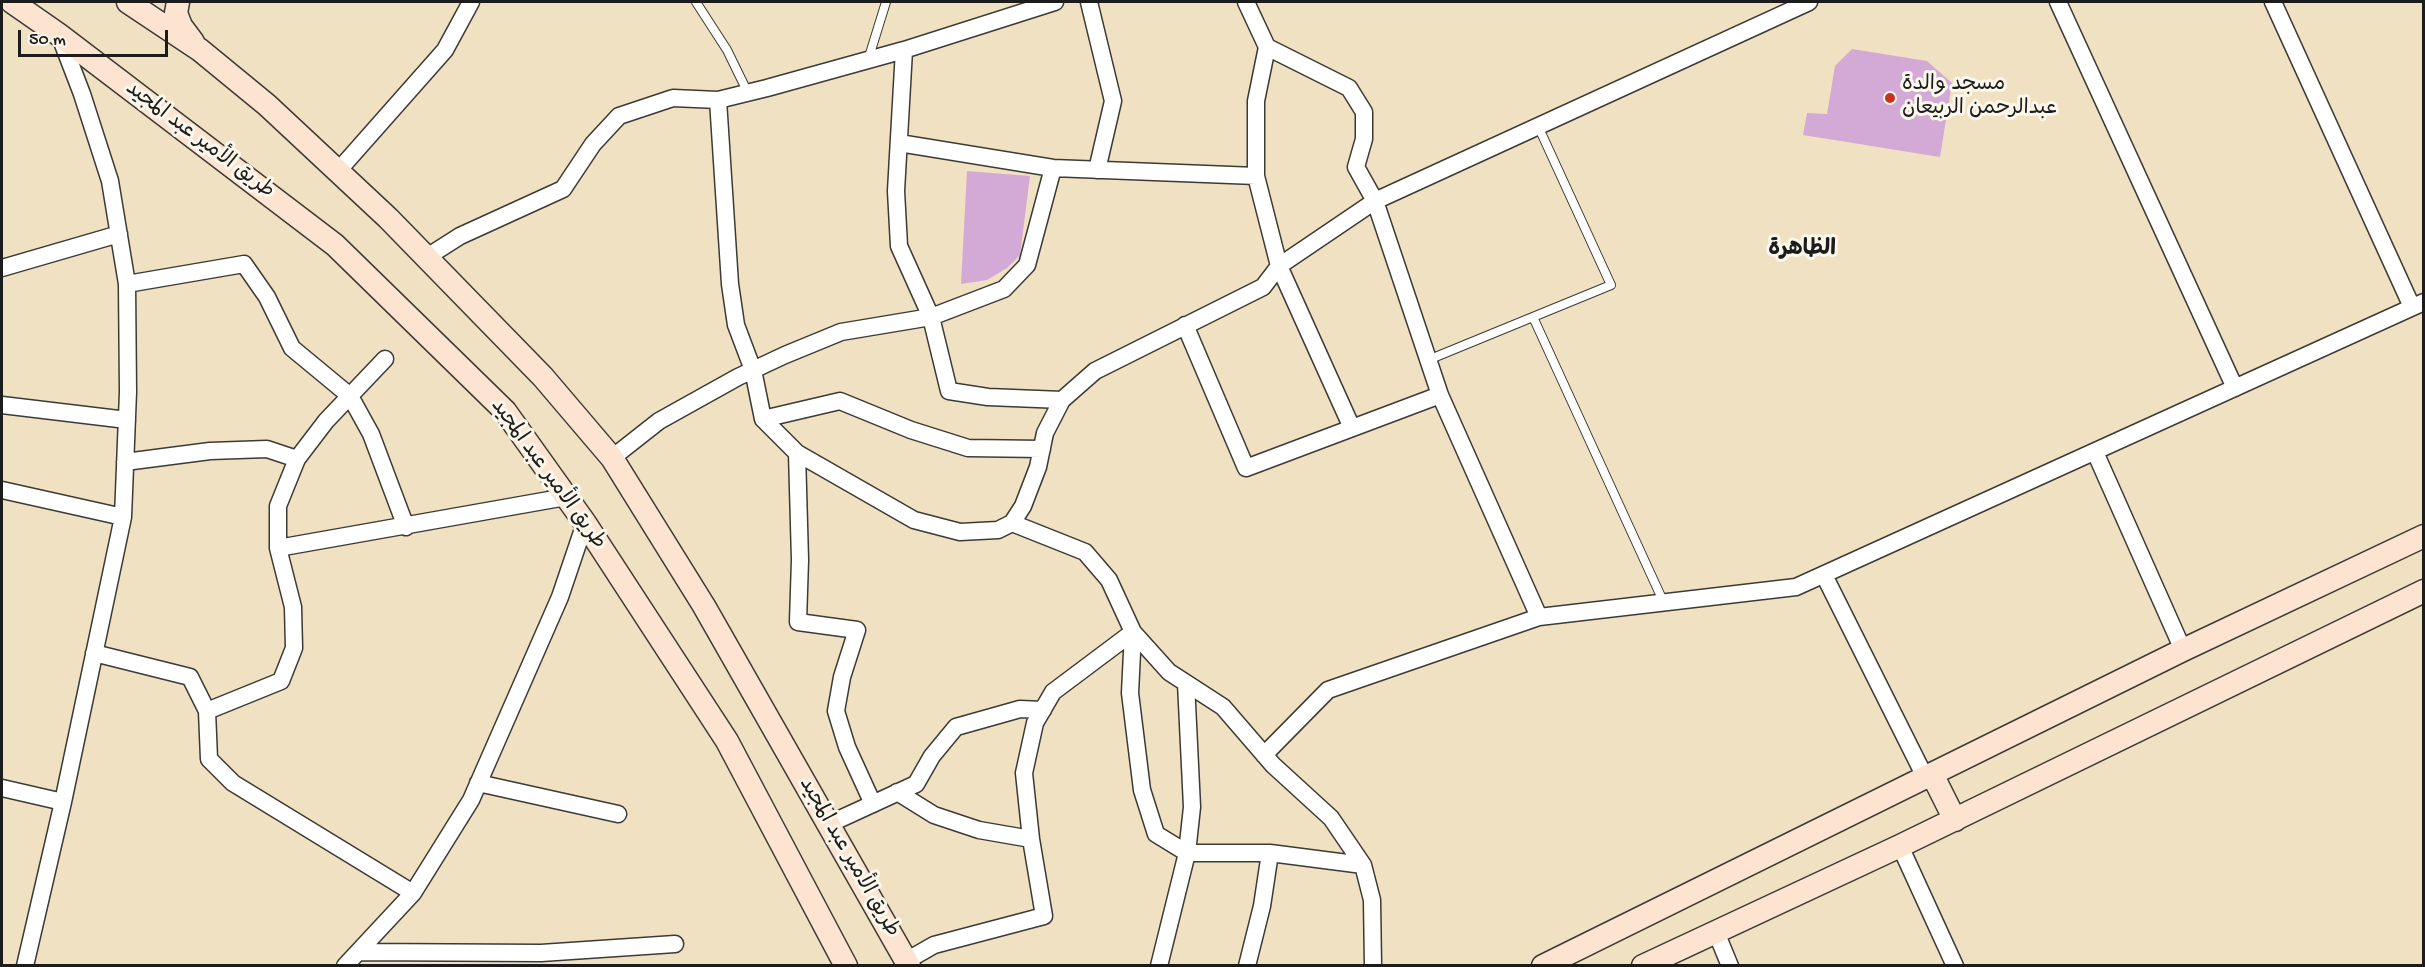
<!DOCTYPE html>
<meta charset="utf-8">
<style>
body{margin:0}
#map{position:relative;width:2425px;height:967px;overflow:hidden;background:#f0e1c2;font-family:"Gochi Hand",sans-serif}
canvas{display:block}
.frame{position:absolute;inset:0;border:3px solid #1c1c1c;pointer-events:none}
.scale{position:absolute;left:18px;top:30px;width:150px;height:27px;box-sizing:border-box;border:3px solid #1c1c1c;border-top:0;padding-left:8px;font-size:18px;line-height:21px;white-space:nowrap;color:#1c1c1c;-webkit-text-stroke:4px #fbf7ec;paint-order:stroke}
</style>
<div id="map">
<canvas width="2425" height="967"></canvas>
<div class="frame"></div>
<div class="scale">50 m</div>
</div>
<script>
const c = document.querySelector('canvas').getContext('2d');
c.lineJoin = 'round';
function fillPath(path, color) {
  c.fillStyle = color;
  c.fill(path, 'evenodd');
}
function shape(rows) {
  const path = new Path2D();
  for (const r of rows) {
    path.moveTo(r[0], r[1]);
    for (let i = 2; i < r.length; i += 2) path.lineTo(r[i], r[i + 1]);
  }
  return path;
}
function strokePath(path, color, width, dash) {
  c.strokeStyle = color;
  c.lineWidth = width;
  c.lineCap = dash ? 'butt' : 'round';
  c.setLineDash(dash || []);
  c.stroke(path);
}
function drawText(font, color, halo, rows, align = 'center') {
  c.font = font + ' "Gochi Hand","Playpen Sans Arabic",sans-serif';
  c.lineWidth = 6;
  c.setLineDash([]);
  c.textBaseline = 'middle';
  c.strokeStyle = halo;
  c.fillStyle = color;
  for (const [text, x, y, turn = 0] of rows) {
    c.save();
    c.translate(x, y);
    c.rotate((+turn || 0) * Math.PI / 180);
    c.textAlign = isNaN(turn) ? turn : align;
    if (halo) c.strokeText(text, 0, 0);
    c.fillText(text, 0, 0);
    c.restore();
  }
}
const building = shape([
 [1852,49,1927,61,1952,83,1940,157,1803,135,1807,113,1827,114,1835,66],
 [967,171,1030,176,1020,255,1007,268,987,280,961,284]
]);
const lane = shape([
 [696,2,727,50,748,93],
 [868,60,886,2],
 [1533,317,1664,603],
 [1428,360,1611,285,1538,126]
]);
const street = shape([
 [1089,2,1113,101,1097,170],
 [2058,2,2235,388],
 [2273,2,2412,307],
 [1267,47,1256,101,1256,176,1279,266,1352,428],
 [904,50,896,191,899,246,931,317,949,391,988,397,1062,400],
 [718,100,730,284,736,325,753,370,763,419,797,453,914,520,960,532,998,530,1012,523,1023,506,1038,467,1045,433,1062,400,1095,371,1263,287,1279,266,1375,201,1809,2],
 [899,143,1053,168,1256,176],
 [338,171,445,50,471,2],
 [427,257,460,236,563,189,593,144,619,116,673,98,718,100,767,88,904,50,1055,2],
 [2,268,119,234],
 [127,284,244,264,267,297,292,348,350,396,371,434,406,527],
 [1185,325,1246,468,1440,395,1375,201,1356,167,1364,139,1364,112,1349,88,1267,47,1246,2],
 [1440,395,1539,617,1796,587,2424,302],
 [2,405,127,420],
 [763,419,840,401,911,430,968,448,1042,449],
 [2095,452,2183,650],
 [797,453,800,560,798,622,857,630,842,677,836,711,847,747,873,804],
 [612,458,659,421,738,377,785,355,841,332,931,317,1004,289,1027,265,1053,168],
 [125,462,210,451,267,449,297,459],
 [2,490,123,517],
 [1012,523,1085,552,1109,580,1133,632,1169,672,1223,707,1273,765,1331,818,1363,865,1372,900,1373,966],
 [278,548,566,497],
 [1824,575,1925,777],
 [1133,632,1130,693,1142,790,1156,834,1187,853,1270,853,1363,865],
 [94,653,190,677,207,711,209,759,233,783,413,893],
 [207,711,281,681,294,648,293,607,278,548,278,506,297,459,326,421,385,359],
 [1264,755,1328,690,1539,617],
 [478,783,618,814],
 [2,788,63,802],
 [897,792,934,815,979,830,1031,839],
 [829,824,916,784,932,756,956,727,1020,709,1043,710],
 [1900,846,1955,966],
 [1716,932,1730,966],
 [358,952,541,953,675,944],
 [906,961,934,945,1044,916,1031,839,1024,773,1035,723,1053,692,1133,632],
 [25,966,63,802,123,517,128,392,127,284,110,181,82,94,59,34],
 [345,966,413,893,471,800,560,597,585,523],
 [1159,966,1187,853,1192,807,1186,683],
 [1247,966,1262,906,1270,853]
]);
const secondary = shape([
 [12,2,58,34,335,245,505,411,585,523,727,741,846,966],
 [128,2,200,50,267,105,388,218,543,377,612,458,704,606,909,966],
 [178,2,176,13,181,26,193,42],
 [1932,774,1955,820],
 [1543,966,2183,650,2424,536],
 [1643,966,1900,846,2424,591]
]);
const markers = [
 [1890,98,6,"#c8321e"]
];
const poiNames = [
 ["مسجد والدة",1902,86],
 ["عبدالرحمن الربيعان",1902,110]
];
const streetNames = [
 ["طريق الأمير عبد المجيد",199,141,37],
 ["طريق الأمير عبد المجيد",547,475,54],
 ["طريق الأمير عبد المجيد",848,858,60]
];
const neighbourhoodNames = [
 ["الظاهرة",1802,251]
];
fillPath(building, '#d3aad5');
strokePath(lane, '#3c3a35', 10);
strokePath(street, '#3c3a35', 19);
strokePath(secondary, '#3c3a35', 25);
strokePath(lane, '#fff', 8);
strokePath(street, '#fff', 16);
strokePath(secondary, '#fde4d1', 22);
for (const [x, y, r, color] of markers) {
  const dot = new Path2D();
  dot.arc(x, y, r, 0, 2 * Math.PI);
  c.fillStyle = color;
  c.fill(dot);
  strokePath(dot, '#fbf7ec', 2);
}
drawText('21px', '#1c1c1c', '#fbf7ec', poiNames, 'left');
drawText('21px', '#1c1c1c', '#fbf7ec', streetNames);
drawText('bold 22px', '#1c1c1c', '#fbf7ec', neighbourhoodNames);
</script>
